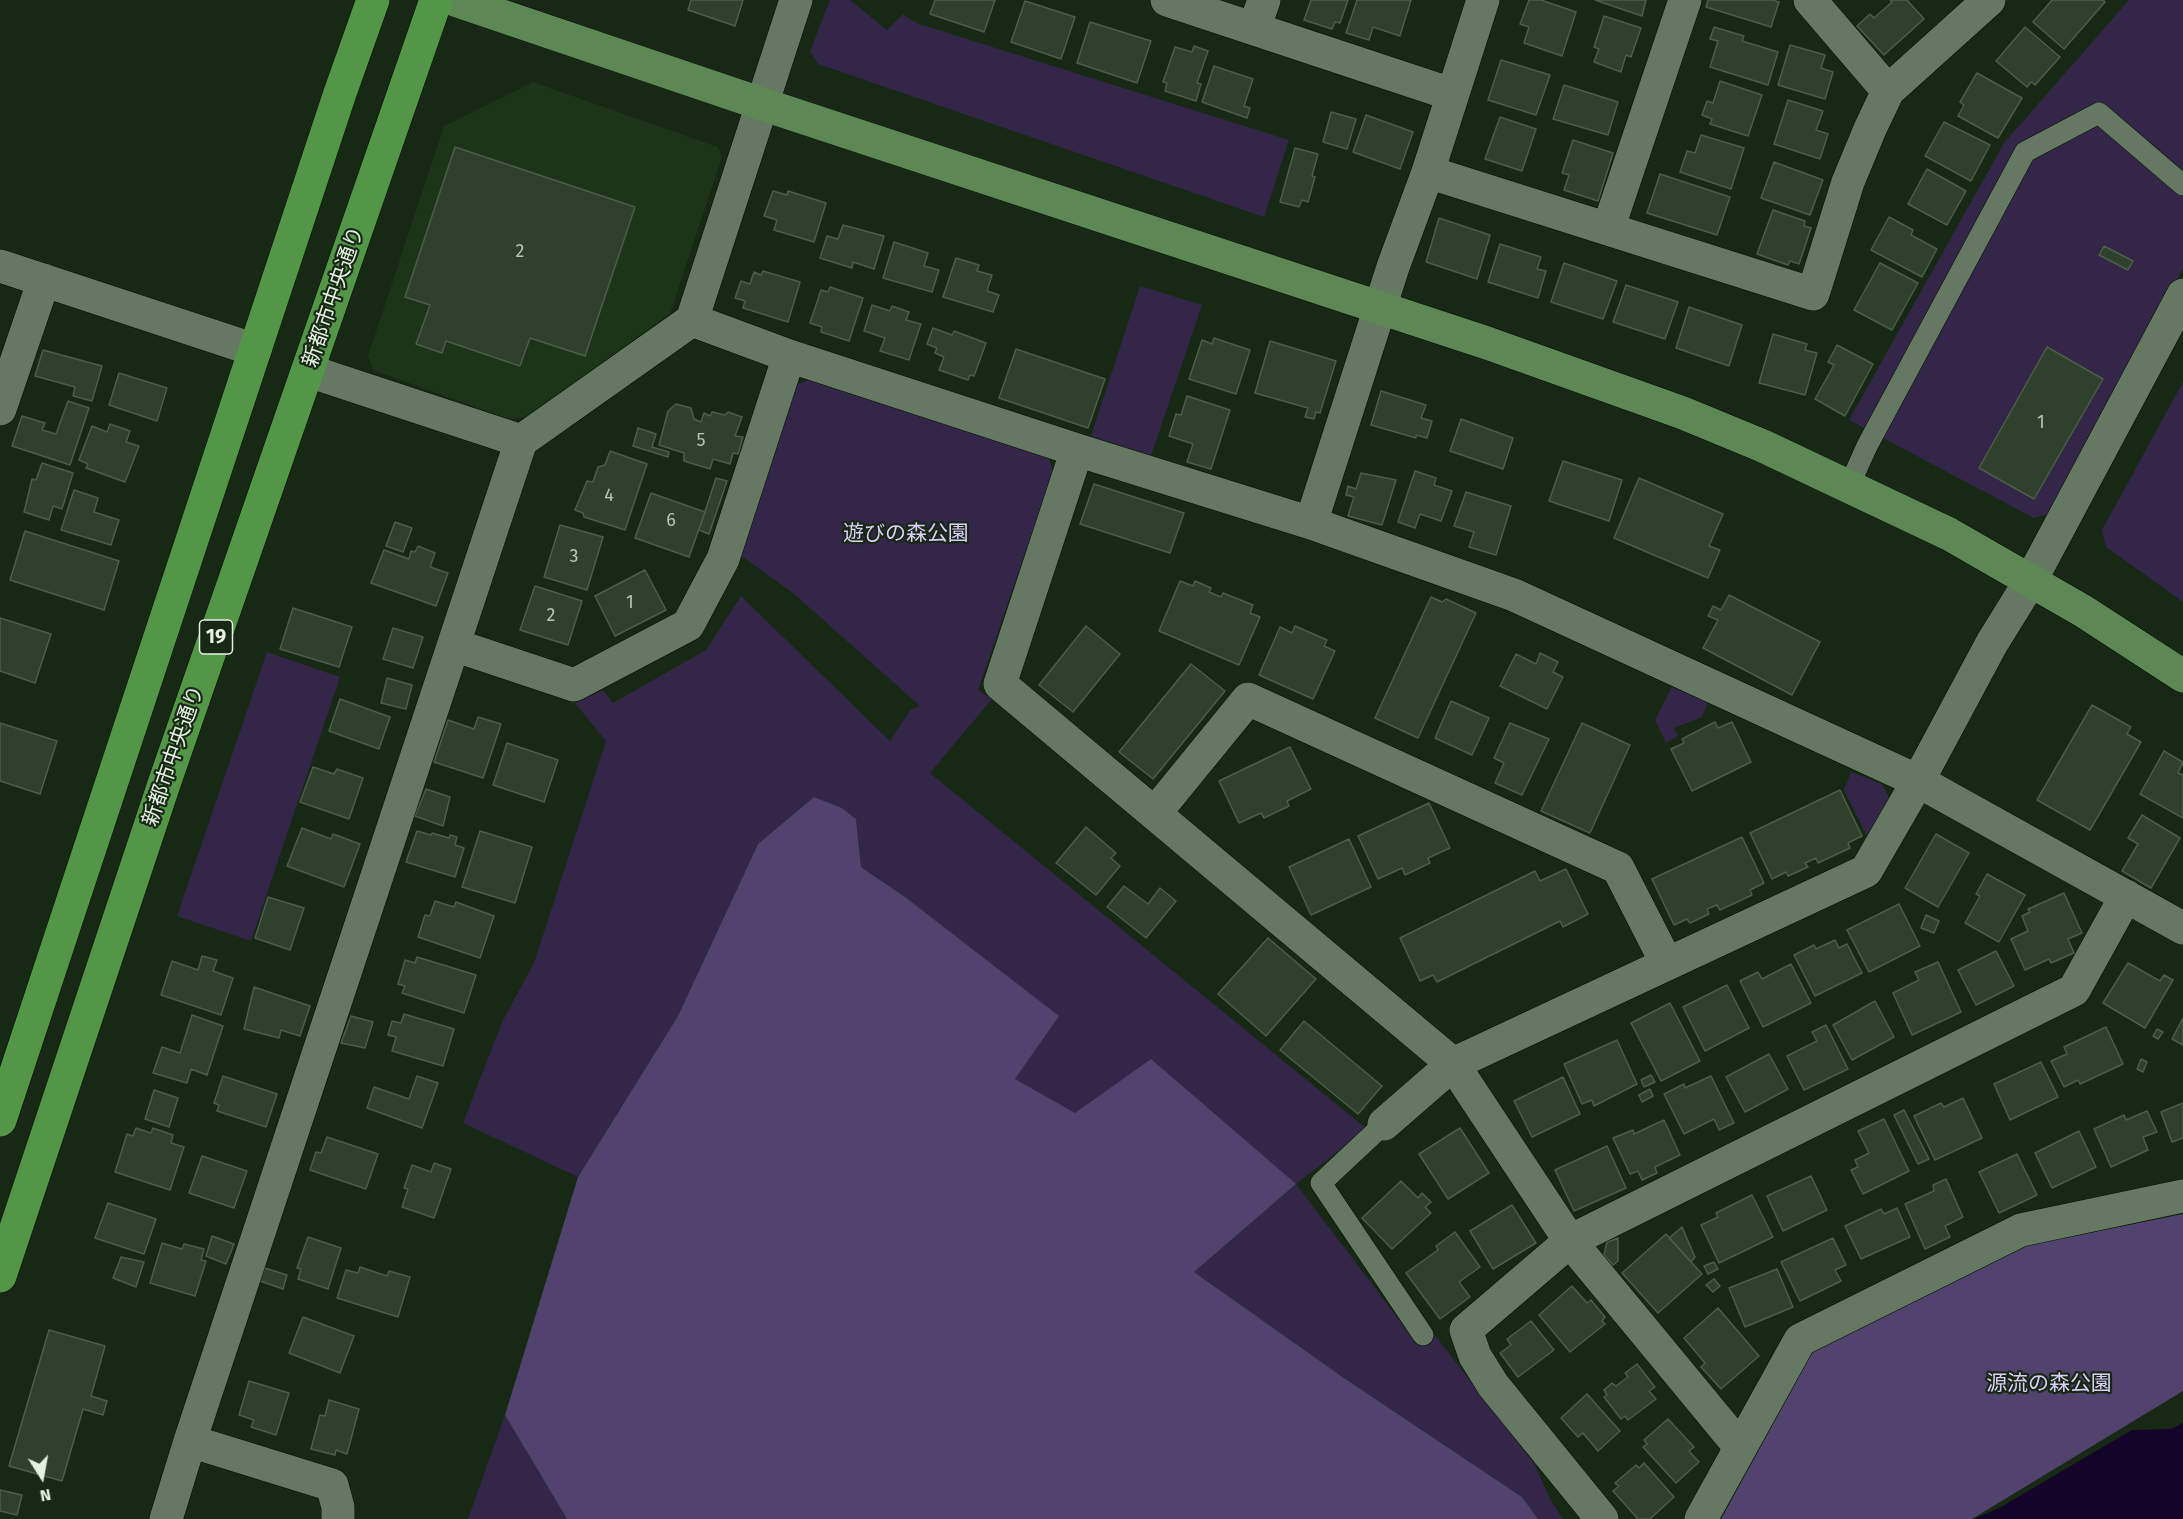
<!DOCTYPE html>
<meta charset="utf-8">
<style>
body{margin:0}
#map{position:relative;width:2183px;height:1519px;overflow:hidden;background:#172814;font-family:"Fira Sans",sans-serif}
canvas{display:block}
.north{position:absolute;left:12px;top:1447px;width:60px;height:60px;-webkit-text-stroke:4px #172814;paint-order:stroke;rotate:169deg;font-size:16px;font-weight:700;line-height:24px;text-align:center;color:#e5f0e3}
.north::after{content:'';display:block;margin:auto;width:21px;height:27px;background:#e5f0e3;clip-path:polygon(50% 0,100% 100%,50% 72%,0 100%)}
</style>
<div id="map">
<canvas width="2183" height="1519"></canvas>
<div class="north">N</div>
</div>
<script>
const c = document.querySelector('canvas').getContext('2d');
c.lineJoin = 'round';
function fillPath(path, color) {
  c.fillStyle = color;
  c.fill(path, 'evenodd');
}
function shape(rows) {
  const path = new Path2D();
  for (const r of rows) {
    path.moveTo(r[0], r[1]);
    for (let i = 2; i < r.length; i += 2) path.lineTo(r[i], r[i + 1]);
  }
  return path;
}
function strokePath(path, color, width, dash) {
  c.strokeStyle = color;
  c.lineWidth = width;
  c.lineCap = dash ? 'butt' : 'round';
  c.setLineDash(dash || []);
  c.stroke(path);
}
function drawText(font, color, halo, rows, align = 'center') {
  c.font = font + ' "Fira Sans","Noto Sans JP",sans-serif';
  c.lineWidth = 4.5;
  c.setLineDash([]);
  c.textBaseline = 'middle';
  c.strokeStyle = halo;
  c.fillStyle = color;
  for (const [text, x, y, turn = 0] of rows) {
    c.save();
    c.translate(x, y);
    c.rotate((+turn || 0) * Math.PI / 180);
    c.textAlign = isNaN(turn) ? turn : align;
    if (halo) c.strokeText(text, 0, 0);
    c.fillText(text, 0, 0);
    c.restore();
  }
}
const built = shape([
 [533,82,718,147,722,157,670,314,531,415,510,420,373,370,368,356,444,126]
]);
const green = shape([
 [830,0,850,0,887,30,903,14,916,23,1289,140,1264,217,818,64,810,51],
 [2129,0,2183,0,2183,269,2050,513,2034,518,1849,420,2004,143],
 [1140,286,1202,305,1151,456,1091,436],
 [812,378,1048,455,1053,472,978,690,992,699,930,773,1367,1129,1296,1184,1419,1346,1434,1334,1535,1465,1551,1501,1563,1519,1538,1519,1522,1497,1344,1378,1194,1272,1296,1184,1075,1114,1015,1079,1058,1016,905,897,861,867,856,819,842,808,814,797,758,844,678,1016,578,1177,463,1123,502,1022,534,963,606,741,575,703,603,690,613,703,706,650,741,596,890,741,911,709,920,706,793,593,740,555,796,385],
 [2183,382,2183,602,2106,547,2102,530],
 [267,652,340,677,251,941,177,916],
 [1672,687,1708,702,1702,717,1674,728,1678,736,1666,743,1655,720],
 [1851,772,1882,784,1889,798,1867,836,1844,790],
 [505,1415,567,1519,468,1519]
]);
const forest = shape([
 [814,797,842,808,856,819,861,867,905,897,1059,1016,1015,1079,1075,1113,1151,1059,1296,1184,1194,1272,1344,1378,1522,1497,1538,1519,567,1519,505,1415,578,1177,678,1016,758,844],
 [2183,1214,2183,1391,1972,1519,1721,1519,1813,1351,2024,1246]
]);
const water = shape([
 [2183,1423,2183,1519,1974,1519,2001,1507,2132,1430,2171,1429]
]);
const building = shape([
 [691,0,743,0,735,26,688,10,691,0],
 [935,0,995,0,984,32,930,14,935,0],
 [1311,0,1348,0,1340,23,1335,22,1332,29,1304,20,1311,0],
 [1357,0,1411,0,1400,36,1373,27,1369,40,1346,33,1357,0],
 [1529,0,1541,0,1576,12,1562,56,1524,43,1529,27,1520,24,1529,0],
 [1595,0,1646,0,1642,16,1595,0],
 [1708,0,1772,0,1779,2,1771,27,1706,7,1708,0],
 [1890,0,1907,0,1924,19,1884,55,1857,26,1870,14,1874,18,1892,2,1890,0],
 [2052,0,2103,0,2105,2,2064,49,2033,22,2052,0],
 [1025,1,1075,17,1061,59,1011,42,1025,1],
 [1604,16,1641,28,1631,57,1626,55,1621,72,1594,62,1599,49,1594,47,1604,16],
 [1090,22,1151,41,1137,83,1077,63,1090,22],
 [1714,27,1744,36,1742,41,1778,52,1768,85,1710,67,1718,41,1710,39,1714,27],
 [2025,27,2060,57,2035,85,2031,82,2027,87,1996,61,2025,27],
 [1790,45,1825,55,1821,68,1833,72,1825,99,1778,85,1790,45],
 [1194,46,1208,51,1197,83,1201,84,1196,101,1165,91,1167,83,1163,82,1175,47,1192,52,1194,46],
 [1501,60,1550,75,1536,115,1488,100,1501,60],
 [1214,66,1253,79,1244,106,1250,108,1247,118,1202,102,1214,66],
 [1977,73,2022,98,1998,138,1958,116,1964,105,1960,102,1977,73],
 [1720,81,1762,95,1748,136,1710,124,1712,119,1702,115,1707,101,1713,103,1720,81],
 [1564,85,1618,102,1608,135,1553,119,1564,85],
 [1788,100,1823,111,1816,130,1828,134,1820,159,1774,144,1788,100],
 [1331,112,1356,119,1347,149,1323,142,1331,112],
 [1366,115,1413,132,1400,169,1353,152,1366,115],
 [1500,117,1536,129,1522,171,1485,159,1500,117],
 [1944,122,1990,145,1971,181,1925,156,1944,122],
 [1701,135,1744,148,1731,189,1680,172,1687,151,1695,153,1701,135],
 [1573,140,1613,153,1598,201,1564,190,1569,175,1562,173,1573,140],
 [455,147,635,207,585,356,530,338,520,366,446,341,442,353,416,344,430,305,405,297,455,147],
 [1295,148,1318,154,1312,176,1315,177,1308,202,1302,200,1299,207,1280,202,1295,148],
 [1774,162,1823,180,1810,215,1761,198,1774,162],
 [1927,169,1966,191,1947,225,1908,204,1927,169],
 [1660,174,1730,197,1717,235,1647,213,1660,174],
 [773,191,787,195,788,191,826,203,814,242,774,230,777,220,764,216,773,191],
 [1773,210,1805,221,1804,226,1811,228,1799,264,1790,261,1788,265,1757,254,1773,210],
 [1889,217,1913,230,1911,235,1937,249,1922,277,1871,250,1889,217],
 [1439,218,1490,235,1477,279,1426,262,1439,218],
 [843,225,884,236,874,269,853,262,852,268,820,258,827,236,838,239,843,225],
 [894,242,928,253,924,266,939,270,932,292,883,278,894,242],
 [1500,244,1541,257,1537,269,1546,271,1538,298,1488,282,1500,244],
 [2104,246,2133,261,2128,270,2099,255,2104,246],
 [956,258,979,265,977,271,992,275,987,291,999,295,993,312,943,297,956,258],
 [1564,263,1617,281,1603,319,1551,302,1564,263],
 [1880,263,1918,283,1892,330,1854,310,1880,263],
 [763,271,800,282,788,322,743,308,745,301,735,298,741,281,750,284,754,272,761,275,763,271],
 [1626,285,1678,302,1665,339,1613,322,1626,285],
 [830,287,863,298,849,341,821,332,822,327,810,323,821,290,828,292,830,287],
 [872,305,890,311,892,306,909,312,906,320,921,324,909,360,880,351,885,338,864,331,872,305],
 [1689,307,1742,325,1729,366,1676,348,1689,307],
 [933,328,952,335,954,331,986,343,974,376,970,375,968,380,939,370,944,357,935,353,937,348,927,344,933,328],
 [1773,334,1807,344,1805,350,1817,353,1805,395,1759,383,1773,334],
 [1214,338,1250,350,1236,394,1189,379,1202,340,1212,344,1214,338],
 [1270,341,1336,361,1320,413,1316,412,1314,419,1305,417,1308,408,1255,393,1270,341],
 [1837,345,1873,364,1845,416,1815,399,1834,365,1828,362,1837,345],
 [2047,347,2103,379,2034,499,1979,468,2047,347],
 [1016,349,1105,379,1088,428,999,398,1016,349],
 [43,350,102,366,92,401,73,396,75,387,35,376,43,350],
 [119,373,167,388,157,421,109,405,119,373],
 [1381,391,1426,405,1421,418,1432,421,1427,438,1416,435,1416,438,1371,425,1381,391],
 [1187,396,1230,410,1211,469,1187,462,1193,444,1169,436,1176,414,1181,415,1187,396],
 [68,401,89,408,70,465,12,446,22,416,45,423,42,430,56,434,68,401],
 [676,404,691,408,694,419,701,422,704,413,710,416,712,412,725,415,728,412,742,417,735,436,743,437,738,454,733,453,730,464,713,459,710,469,684,461,684,453,659,445,668,411,676,404],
 [1461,419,1513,438,1503,469,1450,451,1461,419],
 [110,424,130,431,126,442,139,446,125,482,86,468,88,464,79,460,92,426,107,432,110,424],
 [638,428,656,434,652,447,669,452,668,457,633,446,638,428],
 [610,451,647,464,625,530,584,517,583,513,575,510,587,481,593,482,598,467,605,465,610,451],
 [1563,461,1622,480,1609,521,1549,501,1563,461],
 [42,463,73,473,62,509,53,506,49,520,24,512,32,479,36,480,42,463],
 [1415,471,1436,478,1434,485,1452,491,1441,521,1420,514,1415,528,1398,522,1415,471],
 [1361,473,1396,480,1382,525,1348,516,1354,497,1346,495,1348,486,1356,489,1361,473],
 [716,478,727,481,709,534,699,530,716,478],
 [1639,478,1723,514,1709,546,1720,550,1708,578,1614,538,1639,478],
 [1094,484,1184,513,1170,553,1080,524,1094,484],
 [74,490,98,498,94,512,119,520,111,545,61,530,74,490],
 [1466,492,1511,506,1496,555,1469,547,1474,532,1454,526,1466,492],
 [651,493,705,512,689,557,635,538,651,493],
 [395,522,412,528,403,552,386,546,395,522],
 [560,525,603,537,587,590,544,577,560,525],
 [25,531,119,561,104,610,10,580,25,531],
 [418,546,435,553,430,567,448,573,436,606,371,583,384,550,409,559,411,551,415,552,418,546],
 [645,570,666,610,615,636,595,596,645,570],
 [1180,581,1193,586,1195,581,1211,588,1209,592,1221,597,1223,593,1253,605,1250,613,1260,617,1239,665,1159,631,1180,581],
 [535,586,582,601,568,645,520,630,535,586],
 [1729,595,1820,642,1792,695,1703,648,1718,620,1708,616,1713,606,1721,610,1729,595],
 [1431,597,1442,602,1446,599,1476,613,1418,738,1375,718,1431,597],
 [293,608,352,627,339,667,280,649,293,608],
 [0,618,51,634,35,683,0,671,0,618],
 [1086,626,1120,654,1073,712,1039,685,1086,626],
 [1295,626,1327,640,1324,646,1335,651,1313,699,1259,675,1280,627,1292,633,1295,626],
 [393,628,423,637,413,668,383,659,393,628],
 [1540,653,1558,662,1553,672,1563,677,1547,709,1500,686,1516,654,1536,664,1540,653],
 [1191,664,1225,691,1153,779,1119,752,1191,664],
 [387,678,412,685,406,709,381,703,387,678],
 [340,699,390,717,379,749,329,731,340,699],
 [1451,701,1489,718,1472,755,1435,738,1451,701],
 [2092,705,2131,727,2127,734,2141,742,2090,830,2037,800,2092,705],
 [478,717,501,724,483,778,434,762,448,720,474,729,478,717],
 [1715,722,1718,728,1732,722,1751,762,1692,791,1671,749,1684,743,1682,739,1715,722],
 [0,723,57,741,40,794,0,781,0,723],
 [1510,723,1549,739,1522,795,1495,783,1504,763,1494,758,1510,723],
 [1582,723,1630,745,1590,833,1541,811,1582,723],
 [507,743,558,760,544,802,493,785,507,743],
 [1290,747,1311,789,1287,801,1289,806,1264,818,1261,813,1239,823,1219,781,1290,747],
 [2164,751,2183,762,2178,773,2183,775,2183,818,2140,794,2164,751],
 [313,767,334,774,337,769,363,778,349,819,300,802,313,767],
 [426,789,450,797,443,826,415,816,426,789],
 [1840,790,1862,836,1848,843,1850,848,1818,863,1816,858,1805,863,1808,867,1788,876,1786,872,1772,879,1750,833,1840,790],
 [1429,803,1450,848,1428,858,1430,863,1405,875,1402,868,1378,879,1358,836,1429,803],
 [2142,815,2180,838,2151,888,2122,871,2138,844,2128,838,2142,815],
 [1086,827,1116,853,1111,858,1120,866,1096,895,1056,863,1086,827],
 [302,828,331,839,333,834,360,844,344,887,287,866,302,828],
 [417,831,431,835,432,833,449,838,450,835,457,837,455,845,464,848,455,877,406,862,417,831],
 [480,831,532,847,515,903,462,887,480,831],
 [1936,834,1969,853,1938,907,1905,888,1936,834],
 [1742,837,1764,883,1750,890,1752,895,1720,910,1717,905,1707,909,1709,914,1690,923,1687,919,1674,925,1652,879,1742,837],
 [1349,839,1371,887,1311,915,1289,867,1349,839],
 [1566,869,1588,914,1563,927,1560,921,1437,982,1433,975,1420,981,1400,938,1535,871,1540,881,1566,869],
 [1987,874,2025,895,1999,942,1965,923,1980,896,1976,894,1987,874],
 [1124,886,1148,904,1160,888,1176,901,1146,938,1107,907,1124,886],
 [2064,893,2082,933,2068,939,2074,953,2051,963,2049,959,2025,970,2011,939,2028,931,2022,916,2030,912,2028,909,2064,893],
 [268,897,304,908,290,950,255,938,268,897],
 [435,901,454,907,456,902,494,916,480,958,418,937,425,915,430,916,435,901],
 [1899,904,1920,946,1869,972,1847,930,1899,904],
 [1926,915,1939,921,1934,933,1921,928,1926,915],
 [1268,938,1316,979,1266,1036,1218,994,1268,938],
 [1835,940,1839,948,1847,944,1862,973,1815,996,1794,955,1814,945,1816,949,1835,940],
 [1996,951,2014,986,1976,1005,1958,970,1996,951],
 [202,956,217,960,213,971,233,978,221,1015,161,995,172,961,198,970,202,956],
 [417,957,476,975,464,1013,402,993,405,986,398,984,405,960,415,963,417,957],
 [1938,962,1961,1012,1912,1035,1893,993,1919,980,1915,972,1938,962],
 [2128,963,2160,981,2164,975,2173,980,2145,1028,2103,1003,2128,963],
 [1791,964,1811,1003,1763,1027,1740,981,1758,972,1762,979,1791,964],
 [1727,985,1749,1028,1705,1051,1683,1007,1727,985],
 [254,987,310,1006,300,1036,281,1030,279,1038,244,1029,254,987],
 [1875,1001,1894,1037,1852,1060,1833,1025,1875,1001],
 [1670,1003,1700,1061,1661,1081,1631,1023,1670,1003],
 [404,1014,454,1029,443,1066,392,1051,396,1037,388,1035,392,1021,401,1023,404,1014],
 [192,1015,223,1026,207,1075,191,1069,187,1083,153,1073,162,1047,180,1053,192,1015],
 [351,1016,373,1022,365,1048,341,1043,351,1016],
 [2183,1018,2183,1045,2172,1039,2183,1018],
 [1304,1021,1382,1086,1358,1114,1280,1050,1304,1021],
 [1826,1025,1848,1069,1804,1090,1787,1056,1817,1041,1812,1032,1826,1025],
 [2106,1027,2123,1064,2080,1084,2078,1080,2064,1087,2051,1061,2067,1054,2064,1047,2106,1027],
 [2157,1029,2163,1032,2158,1039,2153,1036,2157,1029],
 [1617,1040,1637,1084,1594,1106,1592,1100,1582,1104,1564,1064,1617,1040],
 [1769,1054,1788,1089,1745,1112,1726,1077,1769,1054],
 [2141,1059,2147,1062,2143,1072,2137,1069,2141,1059],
 [2041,1062,2058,1097,2010,1120,1994,1084,2041,1062],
 [1651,1075,1655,1082,1644,1087,1641,1080,1651,1075],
 [223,1076,277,1094,266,1127,217,1111,219,1105,214,1103,223,1076],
 [417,1076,438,1083,422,1128,367,1108,374,1087,409,1099,417,1076],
 [1711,1076,1734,1123,1719,1130,1714,1119,1684,1134,1664,1094,1684,1084,1685,1088,1711,1076],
 [1563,1077,1580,1114,1532,1137,1514,1101,1563,1077],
 [1650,1089,1653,1096,1642,1102,1639,1095,1650,1089],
 [154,1090,178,1098,169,1127,145,1119,154,1090],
 [1963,1098,1982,1138,1935,1160,1914,1116,1941,1103,1944,1107,1963,1098],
 [2183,1103,2183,1138,2172,1142,2161,1112,2183,1103],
 [1904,1110,1929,1159,1918,1164,1894,1115,1904,1110],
 [2147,1111,2157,1132,2143,1137,2148,1150,2111,1167,2094,1129,2124,1115,2126,1120,2147,1111],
 [1884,1119,1909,1171,1863,1194,1851,1170,1858,1167,1855,1160,1869,1153,1858,1131,1884,1119],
 [1664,1120,1680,1155,1655,1167,1657,1173,1642,1180,1638,1171,1630,1174,1613,1138,1633,1130,1634,1134,1664,1120],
 [136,1128,151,1133,153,1128,173,1135,171,1143,184,1147,170,1190,115,1172,127,1134,133,1136,136,1128],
 [1460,1128,1489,1173,1448,1199,1419,1154,1460,1128],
 [2079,1131,2096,1167,2052,1188,2035,1153,2079,1131],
 [327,1137,378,1154,366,1189,310,1170,316,1152,321,1153,327,1137],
 [1607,1146,1626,1188,1574,1211,1555,1170,1607,1146],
 [2017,1154,2037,1195,1999,1213,1979,1172,2017,1154],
 [202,1156,247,1171,234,1208,189,1193,202,1156],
 [434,1163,451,1169,434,1218,402,1207,408,1189,404,1188,412,1165,431,1172,434,1163],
 [1811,1176,1827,1210,1783,1231,1767,1196,1811,1176],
 [1946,1179,1963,1217,1945,1226,1950,1237,1925,1249,1905,1204,1934,1191,1933,1185,1946,1179],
 [1401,1181,1418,1198,1422,1193,1431,1202,1425,1207,1431,1213,1392,1249,1362,1218,1401,1181],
 [1752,1195,1773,1237,1719,1263,1701,1225,1718,1217,1716,1213,1752,1195],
 [108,1203,156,1219,144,1254,95,1238,108,1203],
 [1512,1205,1536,1243,1493,1269,1470,1231,1512,1205],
 [1897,1208,1910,1237,1861,1259,1845,1226,1881,1209,1884,1214,1897,1208],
 [1682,1227,1695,1257,1691,1262,1669,1238,1682,1227],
 [1455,1232,1480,1267,1459,1282,1470,1297,1440,1319,1406,1273,1438,1250,1436,1246,1455,1232],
 [1666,1234,1702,1274,1658,1313,1622,1273,1666,1234],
 [212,1236,234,1244,226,1264,206,1256,212,1236],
 [308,1237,341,1248,328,1289,298,1279,301,1269,297,1268,308,1237],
 [1618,1238,1618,1261,1613,1265,1604,1255,1607,1242,1618,1238],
 [1833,1238,1846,1265,1835,1270,1841,1281,1800,1301,1781,1262,1833,1238],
 [162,1243,182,1249,184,1244,204,1249,201,1260,206,1261,195,1296,150,1283,162,1243],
 [121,1257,144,1262,136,1287,113,1278,121,1257],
 [1714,1262,1718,1269,1708,1274,1704,1266,1714,1262],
 [360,1267,387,1276,389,1271,410,1277,398,1317,337,1298,346,1270,358,1273,360,1267],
 [265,1268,287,1275,283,1289,260,1281,265,1268],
 [1777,1269,1793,1307,1745,1327,1729,1288,1777,1269],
 [1714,1279,1720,1286,1713,1292,1706,1285,1714,1279],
 [1572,1286,1587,1303,1591,1300,1605,1317,1602,1321,1605,1324,1570,1352,1539,1315,1572,1286],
 [1718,1308,1759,1356,1721,1389,1701,1367,1705,1363,1684,1338,1718,1308],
 [303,1317,354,1336,340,1373,289,1353,303,1317],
 [1531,1321,1554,1350,1518,1377,1500,1353,1511,1345,1507,1339,1531,1321],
 [49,1330,105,1346,91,1396,107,1401,103,1415,83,1409,62,1481,9,1466,49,1330],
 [1637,1364,1655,1387,1649,1391,1656,1399,1628,1420,1625,1416,1621,1419,1604,1397,1607,1395,1604,1390,1612,1383,1616,1386,1628,1377,1625,1373,1637,1364],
 [249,1381,289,1393,276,1435,251,1427,254,1420,239,1415,249,1381],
 [1587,1394,1620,1431,1598,1451,1583,1433,1578,1437,1561,1418,1587,1394],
 [329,1400,359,1409,347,1454,336,1450,335,1455,311,1449,320,1415,325,1416,329,1400],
 [1668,1419,1694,1447,1689,1451,1699,1462,1676,1483,1643,1447,1647,1444,1644,1440,1668,1419],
 [1644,1463,1674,1497,1650,1519,1638,1519,1613,1491,1619,1486,1615,1483,1636,1465,1639,1468,1644,1463],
 [0,1490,22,1495,17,1515,0,1511,0,1490]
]);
const lane = shape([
 [1849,486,1867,446,2025,152,2099,113,2183,185],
 [1384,1124,1321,1183,1423,1335]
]);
const street = shape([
 [1167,0,1451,94],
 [1810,0,1888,91],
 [1254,29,1264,0],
 [1428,172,1813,294,1848,182,1870,129,1888,91,1989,0],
 [1608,229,1685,0],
 [0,266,255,350],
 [692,320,789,356,1077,450,1311,523,1514,595,1918,781,2183,928],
 [309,371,521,441,692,320,796,0],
 [0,409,44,280],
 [1077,450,1000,684,1453,1064,1570,1241,1740,1447],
 [1311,523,1393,267,1428,172,1483,0],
 [454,645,574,685,688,625,723,559,789,356],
 [1155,813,1248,699,1618,868,1667,964],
 [1384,1124,1453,1064,1866,871,1918,781,1992,643,2031,580,2183,295],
 [190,1441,332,1485,338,1507,338,1519],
 [166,1519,190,1441,521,441],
 [1602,1519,1493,1385,1475,1356,1466,1330,1570,1241,2074,990,2126,896],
 [1701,1519,1800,1340,2021,1230,2183,1196]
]);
const secondary = shape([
 [455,0,762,104,1487,343,1683,413,1763,446,1949,534,2083,611,2183,676]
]);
const primary = shape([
 [0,1120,340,93,373,0],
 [0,1276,165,781,436,0]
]);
const numberNames = [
 ["2",520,252],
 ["1",2041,423],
 ["5",701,441],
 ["4",609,496],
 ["6",671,521],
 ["3",574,557],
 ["1",630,603],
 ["2",551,616]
];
const shields = [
 [216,637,33]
];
const shieldNames = [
 ["19",216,637]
];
const streetNames = [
 ["新都市中央通り",334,297,-71],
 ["新都市中央通り",174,756,-71]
];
const parkNames = [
 ["遊びの森公園",906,534],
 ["源流の森公園",2049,1384]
];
fillPath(built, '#1d331a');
fillPath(green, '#332648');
fillPath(forest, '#51426e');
fillPath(water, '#140429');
fillPath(building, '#2f402c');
strokePath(building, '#4b5e48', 1.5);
strokePath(lane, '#031002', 22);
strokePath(street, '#031002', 34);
strokePath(secondary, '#031002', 34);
strokePath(primary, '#031002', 34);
strokePath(lane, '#657861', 21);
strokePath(street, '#657861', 33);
strokePath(secondary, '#5d8754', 33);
strokePath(primary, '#549648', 33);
drawText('18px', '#b8c4b5', null, numberNames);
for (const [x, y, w] of shields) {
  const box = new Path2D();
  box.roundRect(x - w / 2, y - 17, w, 34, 4.5);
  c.fillStyle = '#172814';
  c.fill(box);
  strokePath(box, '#e5f0e3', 1.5);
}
drawText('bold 20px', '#e5f0e3', null, shieldNames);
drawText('21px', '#e5f0e3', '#172814', streetNames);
drawText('21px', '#dccefb', '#172814', parkNames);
</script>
